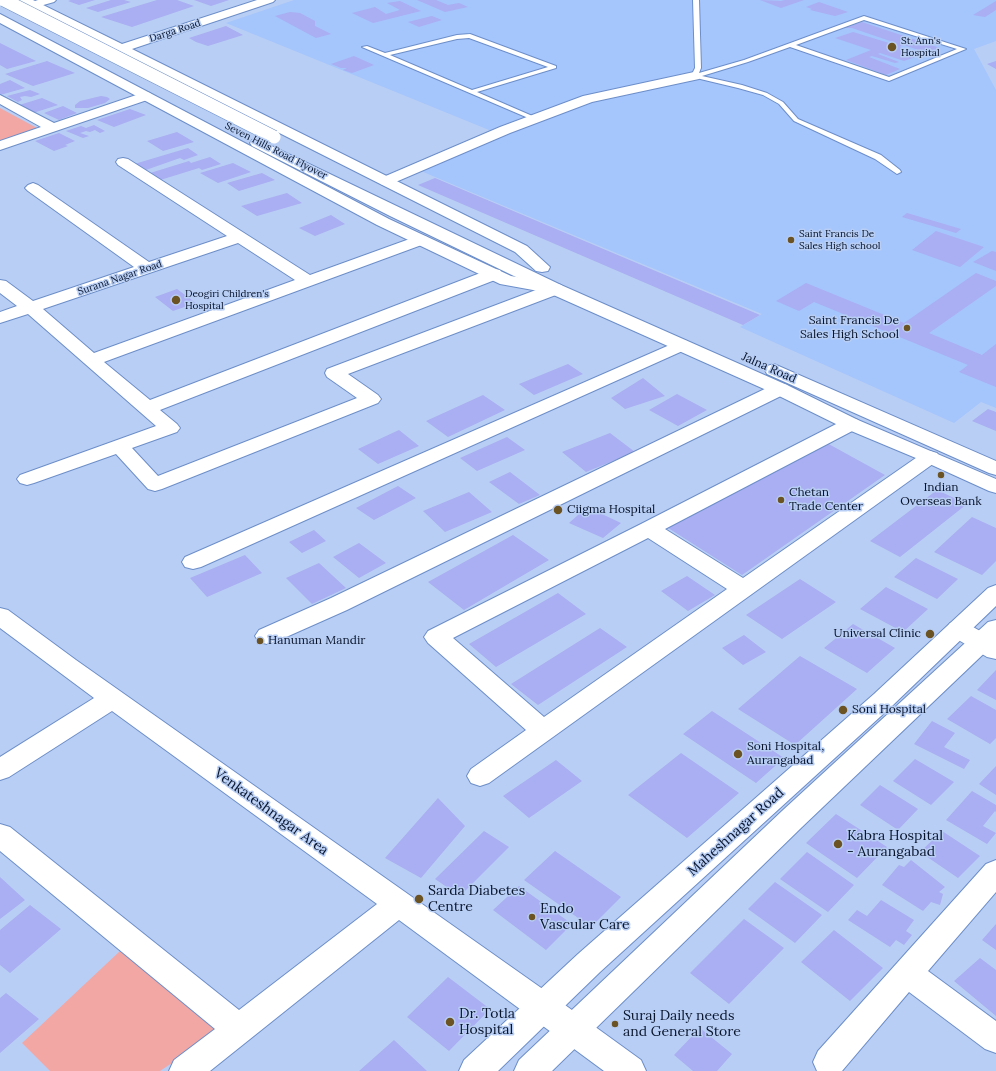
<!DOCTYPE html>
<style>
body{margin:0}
canvas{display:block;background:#b8cef4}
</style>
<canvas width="996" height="1071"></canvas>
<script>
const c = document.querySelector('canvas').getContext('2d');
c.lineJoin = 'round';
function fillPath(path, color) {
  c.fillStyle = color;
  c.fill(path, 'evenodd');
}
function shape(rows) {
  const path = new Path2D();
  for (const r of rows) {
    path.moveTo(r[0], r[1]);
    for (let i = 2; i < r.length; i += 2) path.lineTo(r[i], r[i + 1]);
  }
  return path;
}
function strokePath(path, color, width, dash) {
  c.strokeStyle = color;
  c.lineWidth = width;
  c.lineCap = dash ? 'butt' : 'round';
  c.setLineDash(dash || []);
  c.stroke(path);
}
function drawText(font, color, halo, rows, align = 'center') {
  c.font = font + ' Lora,serif';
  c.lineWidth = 3;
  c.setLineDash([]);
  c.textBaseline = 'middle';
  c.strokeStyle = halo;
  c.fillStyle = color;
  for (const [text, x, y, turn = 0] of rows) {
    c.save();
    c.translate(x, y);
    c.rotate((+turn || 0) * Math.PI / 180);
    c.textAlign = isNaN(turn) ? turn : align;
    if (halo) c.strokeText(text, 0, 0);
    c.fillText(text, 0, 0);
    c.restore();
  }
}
const built = shape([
 [294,0,996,0,996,41,974,49,996,90,996,408,981,402,954,423,740,327,762,314,409,166,494,132,226,23]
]);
const green = shape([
 [0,108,37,128,0,141],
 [120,951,220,1031,160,1071,50,1071,22,1043]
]);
const building = shape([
 [71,0,95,0,79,5,68,1],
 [111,0,124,0,131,2,98,12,86,8],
 [157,0,177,0,194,6,132,27,101,17],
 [194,0,229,0,211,6],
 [417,0,436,0,448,5,459,3,468,7,445,12],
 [760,0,781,1,785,0,804,0,781,8],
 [400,1,421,11,373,23,352,13,375,7,386,14,400,10,387,3],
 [996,1,996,10,985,17,973,15],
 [819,2,848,12,835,16,810,10,812,9,806,7],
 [290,12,300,13,315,21,315,26,331,34,316,38,275,16],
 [432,16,442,20,419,27,408,22],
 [862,22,940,48,927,53,904,45,899,47,923,54,904,61,880,53,878,54,899,62,895,63,872,56,869,57,900,69,886,75,846,60,871,50,835,38,853,32,892,44,896,43,852,28,844,28],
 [226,26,243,35,208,46,196,42,189,38],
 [0,43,36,61,7,69,0,65],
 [354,56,374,65,352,73,343,70,347,68,341,68,331,64],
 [47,61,75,73,33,86,5,74],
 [996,61,996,69,987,64],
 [10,80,25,88,0,95,0,84],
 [30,90,40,94,31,97,25,96,20,97,22,100,18,102,7,96],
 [101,96,107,97,110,99,105,103,88,108,75,108,75,105,80,101],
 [42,98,58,105,33,113,16,106],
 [63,106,77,113,59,120,44,113],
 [130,109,146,115,114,127,97,120],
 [94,125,105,131,100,133,95,130,90,132,86,131,80,133,89,136,83,138,66,131,81,126,86,128],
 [177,132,194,142,163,151,147,141],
 [59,133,75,141,65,145,68,146,54,151,35,141],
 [188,148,198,155,184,160,180,158,143,171,131,165],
 [210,157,221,164,202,170,199,168,157,181,147,174,189,161,191,163],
 [233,163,251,172,218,183,200,173],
 [262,173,275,180,239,191,227,183],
 [435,178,760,315,743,325,418,185],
 [287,193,302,203,257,216,241,206],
 [907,213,961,229,956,233,902,217],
 [331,215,345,224,315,236,299,228],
 [936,231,984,247,960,267,912,250],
 [992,251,996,252,996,271,973,262],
 [976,273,996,281,996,286,929,333,982,355,996,344,996,387,959,372,968,365,814,302,799,311,776,301,806,283,904,323],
 [177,289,196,303,173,311,155,297],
 [568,364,583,374,534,395,519,384],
 [643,378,665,396,625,409,611,398],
 [677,394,707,410,678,426,649,410],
 [483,395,505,410,448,437,426,421],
 [988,409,996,412,996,431,972,421],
 [399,430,419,446,378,464,358,449],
 [610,433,635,452,586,472,562,452],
 [507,437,525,450,477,471,460,458],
 [825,442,885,475,742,575,665,526],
 [510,472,540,495,519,504,489,482],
 [398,486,416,498,374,520,356,508],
 [937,490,967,504,900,557,870,541],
 [469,492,492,512,445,532,423,511],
 [587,507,621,523,603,538,569,523],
 [972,517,996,528,996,561,982,575,934,552],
 [314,530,326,541,302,553,289,542],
 [513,535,549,560,464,610,428,582],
 [359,543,386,563,359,578,333,557],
 [245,555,262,573,207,597,190,578],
 [916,558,958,579,937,599,894,577],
 [319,563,346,588,312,604,286,578],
 [687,576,715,595,688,611,661,591],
 [800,579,836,602,782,639,746,615],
 [886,587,928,609,903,632,860,609],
 [558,593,586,614,496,667,469,644],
 [853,624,895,648,867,673,824,648],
 [600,628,627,647,538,705,511,684],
 [744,635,766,652,743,665,722,648],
 [800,656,857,689,795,745,738,709],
 [996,670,996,700,977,690],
 [971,696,996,710,996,738,990,744,947,719],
 [712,711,784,758,756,783,683,734],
 [932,721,955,733,944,747,970,760,964,769,914,744],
 [681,753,739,793,687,838,628,795],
 [915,759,954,782,931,805,893,781],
 [556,760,582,781,529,818,503,796],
 [996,766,996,795,979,784],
 [880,785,918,809,898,830,860,805],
 [972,791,996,805,996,812,995,811,983,826,996,833,987,844,946,820],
 [438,798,465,826,421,878,385,858],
 [836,814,887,847,857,878,806,843],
 [484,831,509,847,460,896,435,879],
 [942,831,980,856,958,878,920,852],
 [555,851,621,897,591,927,524,880],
 [807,852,854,885,828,912,780,879],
 [911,860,945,887,939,892,943,894,940,905,931,902,923,911,882,885,899,865,904,867],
 [0,877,25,900,0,919],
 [775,882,822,915,795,943,748,909],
 [519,886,572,924,546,950,493,910],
 [881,900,914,920,906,931,912,935,904,945,896,940,890,947,848,920,857,910,867,916],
 [30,905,61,929,10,973,0,965,0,930],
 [744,919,784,948,729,1004,690,973],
 [996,924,996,950,982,940],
 [834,930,883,968,850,1001,801,962],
 [980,958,996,970,996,1016,954,981],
 [448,977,490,1009,449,1051,407,1017],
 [6,993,39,1019,0,1053,0,998],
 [700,1028,732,1054,717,1071,693,1071,674,1055],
 [394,1040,427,1071,359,1071]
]);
const lane = shape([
 [693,0,699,0,701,68,699,73,744,60,864,16,966,49,889,81,790,47,748,62,702,76,742,85,767,93,783,102,798,119,881,155,900,170,901,172,897,174,875,159,794,121,779,104,763,95,738,88,692,77,691,76,695,68,693,0],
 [864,20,957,49,889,77,796,45,864,20],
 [470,34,556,66,556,68,477,92,537,118,537,120,533,120,362,47,367,46,385,53,457,35,470,34],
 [469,38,548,67,472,90,390,55,457,39,469,38]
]);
const street = shape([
 [38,0,56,0,54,2,33,8,29,7,27,5,29,3,38,0],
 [694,72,699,73,701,76,699,79,592,102,510,133,391,184,386,186,381,184,378,181,381,178,500,127,583,96,694,72],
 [145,92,150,93,152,96,150,99,0,150,0,141,41,127,0,104,0,95,54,123,145,92],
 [123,158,128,159,310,275,415,237,421,235,427,237,429,240,427,243,104,362,150,400,488,270,494,269,500,270,502,274,500,278,160,410,177,424,180,428,177,432,132,448,158,476,357,398,327,377,325,373,327,369,549,285,555,284,561,285,564,289,561,293,348,374,378,395,381,399,378,403,162,489,155,491,148,489,116,454,34,483,27,485,20,483,17,479,20,475,156,426,28,314,0,323,0,312,17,306,0,293,0,280,6,281,33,301,134,267,28,191,25,188,28,185,33,183,38,185,149,262,227,236,118,165,116,162,118,159,123,158],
 [238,243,295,280,94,353,43,309,238,243],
 [681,340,687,341,690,345,687,349,201,567,193,569,185,567,182,562,185,557,681,340],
 [780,383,787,385,790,389,787,393,347,610,275,642,267,644,259,642,255,636,259,630,331,598,773,385,780,383],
 [851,418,858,420,861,424,858,428,665,529,743,578,923,453,930,451,937,453,940,457,937,461,489,783,480,786,471,783,467,776,471,769,526,730,428,643,424,637,428,631,641,524,844,420,851,418],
 [648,538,727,589,544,717,453,638,648,538],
 [0,608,8,610,76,660,554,997,641,1060,646,1071,604,1071,399,920,210,1071,169,1071,174,1060,215,1029,0,851,0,824,10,827,239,1010,377,904,112,711,9,777,0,780,0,757,94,698,0,628,0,608],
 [958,621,966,623,996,640,996,659,987,657,950,635,946,629,950,623,958,621],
 [996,860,996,892,928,971,996,1021,996,1053,985,1049,909,992,842,1071,817,1071,813,1062,818,1051,986,864,996,860]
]);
const secondary = shape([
 [18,0,33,0,122,44,257,0,275,0,273,2,132,49,527,246,550,267,548,271,542,272,536,271,515,252,121,53,115,55,111,54,109,51,111,48,20,2,18,0],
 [0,14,389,219,511,276,561,285,564,289,561,293,555,294,500,284,377,225,0,23,0,14],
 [996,585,996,606,892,706,600,972,498,1071,459,1071,464,1060,578,954,874,694,988,588,996,585],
 [996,620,996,642,802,827,552,1071,514,1071,519,1060,782,811,988,622,996,620]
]);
const highway = shape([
 [257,139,561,285,787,385,858,420,996,479,996,493,989,491,923,461,844,428,773,393,549,293,390,216,252,146,250,143,252,140,257,139],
 [774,364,996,461,996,475,989,473,767,374,765,370,767,366,774,364]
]);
const highwayBridge = shape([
 [4,0,274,137]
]);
const markers = [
 [892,47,5,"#6c5324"],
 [791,240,4,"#6c5324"],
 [176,300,5,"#6c5324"],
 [907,328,4,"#6c5324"],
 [941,475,4,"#6c5324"],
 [781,500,4,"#6c5324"],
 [558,510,5,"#6c5324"],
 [930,634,5,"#6c5324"],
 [260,641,4,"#6c5324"],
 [843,710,5,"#6c5324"],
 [738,754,5,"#6c5324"],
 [838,844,5,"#6c5324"],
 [419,899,5,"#6c5324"],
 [532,917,4,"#6c5324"],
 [450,1022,5,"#6c5324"],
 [615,1024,4,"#6c5324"]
];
const farStreetnames = [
 ["Darga Road",175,31,-18],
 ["Seven Hills Road Flyover",276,151,27],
 ["Surana Nagar Road",120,278,-19]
];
const farPoinames = [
 ["St. Ann's",901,41],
 ["Hospital",901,53],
 ["Saint Francis De",799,234],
 ["Sales High school",799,246],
 ["Deogiri Children's",185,294],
 ["Hospital",185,306]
];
const poiNames = [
 ["Saint Francis De",899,321,"right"],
 ["Sales High School",899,335,"right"],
 ["Indian",941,488,"center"],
 ["Overseas Bank",941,502,"center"],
 ["Chetan",789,493],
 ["Trade Center",789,507],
 ["Ciigma Hospital",567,510],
 ["Universal Clinic",921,634,"right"],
 ["Hanuman Mandir",268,641],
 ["Soni Hospital",852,710],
 ["Soni Hospital,",747,747],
 ["Aurangabad",747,761]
];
const streetNames = [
 ["Jalna Road",769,368,24]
];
const nearStreetnames = [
 ["Venkateshnagar Area",271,812,36],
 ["Maheshnagar Road",736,832,-42]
];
const nearPoinames = [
 ["Kabra Hospital",847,836],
 ["- Aurangabad",847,852],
 ["Sarda Diabetes",428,891],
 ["Centre",428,907],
 ["Endo",540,909],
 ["Vascular Care",540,925],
 ["Dr. Totla",459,1014],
 ["Hospital",459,1030],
 ["Suraj Daily needs",623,1016],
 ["and General Store",623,1032]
];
fillPath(built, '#a5c5fd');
fillPath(green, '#f3a7a4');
fillPath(building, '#aaaef2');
strokePath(lane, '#6c8ec9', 2);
strokePath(street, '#6c8ec9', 2);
strokePath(secondary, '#6c8ec9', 2);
strokePath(highway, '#6c8ec9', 2);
fillPath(lane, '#fff');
fillPath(street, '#fff');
fillPath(secondary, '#fff');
fillPath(highway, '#fff');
strokePath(highwayBridge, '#6c8ec9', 14, []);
strokePath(highwayBridge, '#fff', 13);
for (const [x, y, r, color] of markers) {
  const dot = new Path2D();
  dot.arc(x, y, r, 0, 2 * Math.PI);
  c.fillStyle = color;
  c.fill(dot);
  strokePath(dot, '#b8cef4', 1.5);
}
drawText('10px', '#08142b', '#b8cef4', farStreetnames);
drawText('10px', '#08142b', '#b8cef4', farPoinames, 'left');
drawText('12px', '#08142b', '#b8cef4', poiNames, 'left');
drawText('12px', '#08142b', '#b8cef4', streetNames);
drawText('14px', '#08142b', '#b8cef4', nearStreetnames);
drawText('14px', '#08142b', '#b8cef4', nearPoinames, 'left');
</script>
